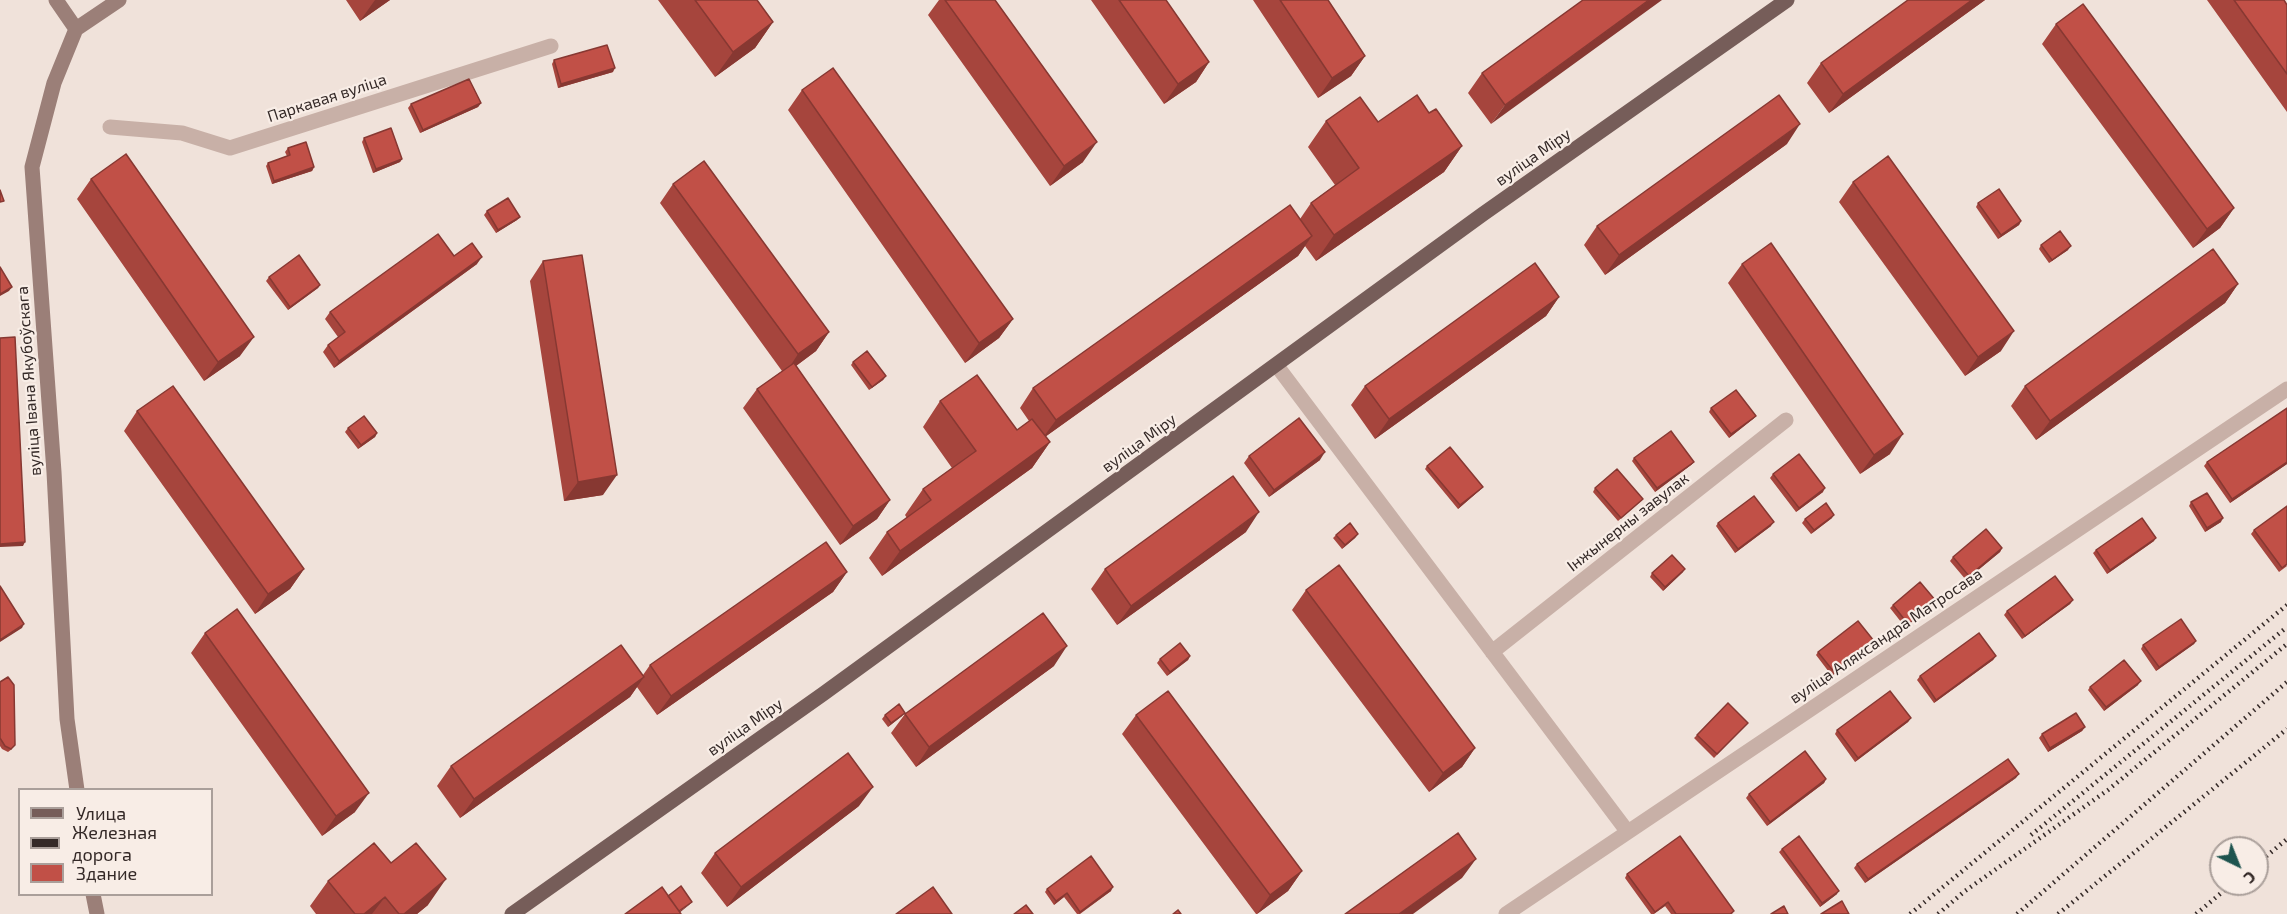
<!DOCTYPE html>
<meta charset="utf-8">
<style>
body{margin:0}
#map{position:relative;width:2287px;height:914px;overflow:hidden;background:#f0e2da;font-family:"Exo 2",sans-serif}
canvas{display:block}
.legend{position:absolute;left:18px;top:788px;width:195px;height:108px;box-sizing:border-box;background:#f8ede6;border:2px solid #aa9f9a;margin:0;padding:8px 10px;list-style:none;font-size:18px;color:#342927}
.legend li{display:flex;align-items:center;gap:12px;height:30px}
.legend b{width:30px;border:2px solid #aa9f9a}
.north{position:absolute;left:2209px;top:836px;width:60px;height:60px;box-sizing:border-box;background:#f8ede6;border:2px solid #aa9f9a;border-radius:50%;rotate:137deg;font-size:16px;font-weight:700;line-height:24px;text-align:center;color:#342927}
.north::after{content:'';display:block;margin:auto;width:21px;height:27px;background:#1e544f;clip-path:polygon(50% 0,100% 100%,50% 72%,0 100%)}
</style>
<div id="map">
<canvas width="2287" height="914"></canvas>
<ul class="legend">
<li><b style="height:8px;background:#765d59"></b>Улица</li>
<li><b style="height:8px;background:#342927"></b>Железная дорога</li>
<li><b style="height:16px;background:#c15047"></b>Здание</li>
</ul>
<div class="north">С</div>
</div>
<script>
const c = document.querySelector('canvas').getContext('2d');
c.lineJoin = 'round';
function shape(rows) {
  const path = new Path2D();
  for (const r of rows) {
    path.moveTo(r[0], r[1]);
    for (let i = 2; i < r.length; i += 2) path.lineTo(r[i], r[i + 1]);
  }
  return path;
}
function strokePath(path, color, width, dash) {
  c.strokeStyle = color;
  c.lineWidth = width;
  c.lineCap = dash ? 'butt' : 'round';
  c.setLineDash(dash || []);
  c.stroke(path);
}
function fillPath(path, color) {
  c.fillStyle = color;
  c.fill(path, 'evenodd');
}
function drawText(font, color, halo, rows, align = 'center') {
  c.font = font + ' "Exo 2",sans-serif';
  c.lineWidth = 4.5;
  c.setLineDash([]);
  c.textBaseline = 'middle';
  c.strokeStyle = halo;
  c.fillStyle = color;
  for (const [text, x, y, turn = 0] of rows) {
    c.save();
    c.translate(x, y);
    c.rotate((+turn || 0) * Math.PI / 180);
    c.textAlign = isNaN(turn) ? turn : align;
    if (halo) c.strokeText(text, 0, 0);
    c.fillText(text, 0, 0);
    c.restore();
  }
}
const street = shape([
 [110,127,182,133,230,148,551,46],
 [1277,366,1627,831],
 [1492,652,1786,420],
 [1506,914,2287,389]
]);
const secondary = shape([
 [56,0,76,29],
 [77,790,67,719,54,472,32,167,54,83,76,29,119,0],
 [93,894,97,914]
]);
const primary = shape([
 [512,914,823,694,1483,214,1787,0]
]);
const rail = shape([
 [2031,835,2287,627],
 [2257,864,2287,839],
 [1910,914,2287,605],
 [1938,914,1965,891,2108,790,2287,644],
 [2017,914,2287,682],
 [2058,914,2287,729],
 [2196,914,2232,884]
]);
const wall = shape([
 [346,0,390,0,360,21],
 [658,0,757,0,773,22,755,48,715,77],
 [939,0,995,0,1083,162,1050,186,928,15],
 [1091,0,1166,0,1209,62,1196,82,1164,104],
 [1253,0,1328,0,1365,56,1351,76,1318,98],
 [1583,0,1491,124,1468,93,1482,73],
 [1908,0,1985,0,1829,113,1807,83,1821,63],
 [2207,0,2284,0,2287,5,2287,112],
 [2056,24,2234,208,2220,228,2193,248,2042,44],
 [554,60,613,72,558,88,552,64],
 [802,90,1013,319,999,338,965,363,788,110],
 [481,103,478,107,420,133,408,108,411,104],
 [1429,113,1462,146,1444,172,1316,261,1305,246,1298,256,1045,437,1050,442,1032,468,882,576,869,558,887,532,907,518,905,515,923,489,952,468,923,427,940,401,1017,430,1029,421,1020,408,1033,388,1300,219,1311,203,1335,185,1308,147,1326,121,1378,122],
 [364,138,402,159,400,162,373,173,362,142],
 [1787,144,1605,275,1584,245,1597,226],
 [288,148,314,167,312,171,272,184,266,166,268,163,287,156,285,152],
 [91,179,240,356,204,381,77,199],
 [1853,182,2001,351,1965,376,1839,202],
 [673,184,829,332,816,351,796,366,890,500,877,519,840,545,743,408,757,389,782,371,660,203],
 [1978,203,2021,221,2019,225,1998,239,1976,207],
 [487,211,517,220,496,233,484,215],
 [2041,245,2068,250,2049,263,2039,249],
 [454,256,477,264,334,368,323,352,328,345,338,337,325,319,330,312],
 [543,261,603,495,564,501,530,281],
 [1742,264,1890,454,1860,474,1728,283],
 [269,277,320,285,318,288,288,310,266,281],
 [2238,284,2225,303,2036,440,2011,406,2025,386],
 [1559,297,1546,316,1375,439,1351,405,1365,386],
 [853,362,886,376,883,380,869,390,851,365],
 [1711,408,1756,416,1753,419,1729,438,1709,412],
 [2287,408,2287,464,2230,503,2204,466,2207,462],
 [137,411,304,569,290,589,255,614,124,431],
 [348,428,377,433,375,437,358,449,345,432],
 [1249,456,1320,460,1269,497,1244,463],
 [1634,458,1694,462,1691,465,1655,492,1632,461],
 [1427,466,1480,490,1458,509,1425,469],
 [1773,474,1823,492,1796,512,1770,478],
 [1595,488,1640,502,1618,521,1593,492],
 [2191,502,2221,522,2205,532,2189,506],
 [1832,518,1811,534,1802,523,1805,519],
 [1718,523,1771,526,1735,553,1716,526],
 [2254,530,2287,566,2279,572,2251,534],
 [1246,532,1117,625,1091,589,1105,569],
 [1358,534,1355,538,1342,549,1333,538,1336,535],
 [2154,541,2107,574,2093,553,2096,550],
 [2002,548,2000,552,1966,580,1950,561,1953,557],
 [847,572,833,592,657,715,637,687,630,697,460,818,437,786,451,766,643,675,650,665],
 [1683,572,1663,591,1650,577,1652,573],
 [1306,590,1475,748,1462,767,1429,792,1292,610],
 [2073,600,2070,604,2022,639,2004,615,2007,611],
 [1936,601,1933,605,1905,627,1890,608,1893,605],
 [205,633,355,812,322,836,191,653],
 [2196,641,2194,644,2156,671,2141,649,2143,645],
 [1871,645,1832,676,1816,655,1818,652],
 [1190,656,1188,660,1167,676,1157,663,1160,659],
 [1996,656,1993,660,1934,703,1917,680,1920,676],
 [1054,666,916,767,891,733,905,714],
 [0,682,12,749,8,752,2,749,0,746],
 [2138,685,2104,711,2088,690,2090,687],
 [885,715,902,716,888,727,882,719],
 [1136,715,1302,871,1288,891,1257,914,1256,914,1122,734],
 [1911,718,1908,722,1855,762,1835,734,1837,730],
 [1745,726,1714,758,1694,738,1697,735],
 [2085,727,2082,731,2048,752,2039,738,2042,734],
 [2016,778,1865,883,1854,868,1857,864],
 [1826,779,1824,783,1767,826,1746,798,1749,794],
 [859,806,727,907,701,873,715,853],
 [1782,849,1837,894,1820,907,1779,852],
 [391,863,428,905,417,914,316,914,310,906,328,881],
 [1627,874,1734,911,1732,914,1671,914,1665,906,1654,914,1651,914,1625,878],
 [1047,889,1111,891,1080,914,1077,914,1064,897,1054,905,1045,892]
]);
const shadedWall = shape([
 [375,0,390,0,360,21],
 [1649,0,1662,0,1491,124,1505,105],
 [1972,0,1985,0,1829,113,1843,94],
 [773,22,755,48,715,77,733,52],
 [1365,56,1351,76,1318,98,1332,78],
 [1209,62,1196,82,1164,104,1178,84],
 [615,68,613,72,558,88,561,84],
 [481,103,478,107,420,133,423,130],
 [1800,124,1787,144,1605,275,1619,255],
 [1097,142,1083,162,1050,186,1064,166],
 [1462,146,1444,172,1316,261,1334,235],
 [402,159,400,162,373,173,376,169],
 [314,167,312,171,272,184,274,181],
 [2234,208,2220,228,2193,248,2207,229],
 [520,217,517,220,496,233,498,230],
 [2021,221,2019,225,1998,239,2001,235],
 [1312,236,1298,256,1042,439,1056,420],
 [2071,246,2068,250,2049,263,2052,260],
 [482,257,477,264,334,368,339,361],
 [2238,284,2225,303,2036,440,2050,421],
 [320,285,318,288,288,310,290,307],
 [12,287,9,291,0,296,0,294],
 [1559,297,1546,316,1375,439,1389,419],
 [1013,319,999,338,965,363,979,343],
 [2014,331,2001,351,1965,376,1978,357],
 [829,332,816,351,785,374,798,354],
 [254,337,240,356,204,381,218,362],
 [886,376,883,380,869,390,872,387],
 [1756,416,1753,419,1729,438,1731,434],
 [377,433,375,437,358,449,361,445],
 [1903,434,1890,454,1860,474,1874,455],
 [1050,442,1032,468,882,576,900,551],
 [1325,452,1320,460,1269,497,1274,490],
 [1694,462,1691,465,1655,492,1657,488],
 [2287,462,2287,464,2230,503,2232,499],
 [617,475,603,495,564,501,578,482],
 [1483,487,1480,490,1458,509,1460,505],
 [1825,488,1823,492,1796,512,1799,508],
 [890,500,877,519,840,545,853,526],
 [1259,512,1246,532,1117,625,1131,606],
 [1834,515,1832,518,1811,534,1814,530],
 [2223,518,2221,522,2205,532,2207,528],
 [1774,522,1771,526,1735,553,1738,549],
 [1358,534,1355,538,1342,549,1345,545],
 [2156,538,2154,541,2107,574,2110,570],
 [25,542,23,546,0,547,0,544],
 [2002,548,2000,552,1966,580,1969,576],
 [304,569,290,589,255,614,268,594],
 [1685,569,1683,572,1663,591,1665,587],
 [847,572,833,592,657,715,671,696],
 [2073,600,2070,604,2022,639,2025,636],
 [1936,601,1933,605,1905,627,1908,624],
 [24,624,22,628,0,642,0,640],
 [1874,641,1871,645,1832,676,1834,672],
 [2196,641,2194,644,2156,671,2159,667],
 [1067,646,1054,666,916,767,929,747],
 [1190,656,1188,660,1167,676,1170,672],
 [1996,656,1993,660,1934,703,1936,700],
 [644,677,630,697,460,818,474,799],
 [2141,681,2138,685,2104,711,2106,707],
 [905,713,902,716,888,727,891,723],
 [1911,718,1908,722,1855,762,1858,758],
 [2085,727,2082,731,2048,752,2050,748],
 [1475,748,1462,767,1429,792,1443,773],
 [2019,774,2016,778,1865,883,1868,879],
 [1826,779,1824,783,1767,826,1770,822],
 [873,787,859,806,727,907,741,887],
 [369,793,355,812,322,836,336,816],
 [1476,859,1462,878,1413,914,1399,914],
 [1302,871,1288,891,1257,914,1270,895],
 [446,879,428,905,417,914,404,914],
 [1113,887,1111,891,1079,914,1080,912],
 [1839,891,1837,894,1820,907,1822,903],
 [1067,893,1064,897,1054,905,1056,901],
 [385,897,372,914,364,914],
 [692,902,689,905,678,914,676,914],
 [1668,902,1665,906,1653,914,1655,912]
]);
const building = shape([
 [695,0,757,0,773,22,733,52,695,0],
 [945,0,995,0,1097,142,1064,166,945,0],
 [1119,0,1166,0,1209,62,1178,84,1119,0],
 [1280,0,1328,0,1365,56,1332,78,1280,0],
 [1583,0,1649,0,1505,105,1482,73,1583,0],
 [1908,0,1972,0,1843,94,1821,63,1908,0],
 [2234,0,2284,0,2287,5,2287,74,2234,0],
 [2083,4,2234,208,2207,229,2056,24,2083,4],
 [607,45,615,68,561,84,554,60,607,45],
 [833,68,1013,319,979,343,802,90,833,68],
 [469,79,481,103,423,130,411,104,469,79],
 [1417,95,1429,113,1436,109,1462,146,1334,235,1311,203,1359,168,1326,121,1360,97,1378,122,1417,95],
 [1779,95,1800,124,1619,255,1597,226,1779,95],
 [391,128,402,159,376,169,364,138,391,128],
 [306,142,314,167,274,181,268,163,290,155,288,148,306,142],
 [126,154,254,337,218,362,91,179,126,154],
 [1888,156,2014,331,1978,357,1853,182,1888,156],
 [704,161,829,332,798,354,673,184,704,161],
 [1999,189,2021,221,2001,235,1978,203,1999,189],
 [0,190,4,201,0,202,0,190],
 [508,198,520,217,498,230,487,211,508,198],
 [1290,205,1312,236,1056,420,1033,388,1290,205],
 [2060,231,2071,246,2052,260,2041,245,2060,231],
 [438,234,454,256,472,243,482,257,339,361,328,345,345,332,330,312,438,234],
 [1771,243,1903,434,1874,455,1742,264,1771,243],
 [2213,249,2238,284,2050,421,2025,386,2213,249],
 [299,255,320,285,290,307,269,277,299,255],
 [582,255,617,475,578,482,543,261,582,255],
 [1535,263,1559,297,1389,419,1365,386,1535,263],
 [0,267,12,287,0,294,0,267],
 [15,337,25,542,0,544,0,338,15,337],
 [867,351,886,376,872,387,853,362,867,351],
 [794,363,890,500,853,526,757,389,794,363],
 [977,375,1017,430,1032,419,1050,442,900,551,887,532,931,500,923,489,976,451,940,401,977,375],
 [173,386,304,569,268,594,137,411,173,386],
 [1736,390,1756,416,1731,434,1711,408,1736,390],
 [2287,408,2287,462,2232,499,2207,462,2287,408],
 [364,416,377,433,361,445,348,428,364,416],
 [1299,418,1325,452,1274,490,1249,456,1299,418],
 [1671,431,1694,462,1657,488,1634,458,1671,431],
 [1450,447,1483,487,1460,505,1427,466,1450,447],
 [1799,454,1825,488,1799,508,1773,474,1799,454],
 [1617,469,1643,499,1621,518,1595,488,1617,469],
 [1233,476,1259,512,1131,606,1105,569,1233,476],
 [2207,493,2223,518,2207,528,2191,502,2207,493],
 [1754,496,1774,522,1738,549,1718,523,1754,496],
 [1826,503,1834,515,1814,530,1805,519,1826,503],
 [2287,506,2287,564,2282,568,2254,530,2287,506],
 [2142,518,2156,538,2110,570,2096,550,2142,518],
 [1350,523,1358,534,1345,545,1336,535,1350,523],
 [1986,529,2002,548,1969,576,1953,557,1986,529],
 [826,542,847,572,671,696,650,665,826,542],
 [1672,555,1685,569,1665,587,1652,573,1672,555],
 [1339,565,1475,748,1443,773,1306,590,1339,565],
 [2055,576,2073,600,2025,636,2007,611,2055,576],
 [1920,582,1936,601,1908,624,1893,605,1920,582],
 [0,586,24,624,0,640,0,586],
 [237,609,369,793,336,816,205,633,237,609],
 [1043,613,1067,646,929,747,905,714,1043,613],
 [2181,619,2196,641,2159,667,2143,645,2181,619],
 [1858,621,1874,641,1834,672,1818,652,1858,621],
 [1979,633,1996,656,1936,700,1920,676,1979,633],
 [1180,643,1190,656,1170,672,1160,659,1180,643],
 [621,645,644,677,474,799,451,766,621,645],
 [2124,660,2141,681,2106,707,2090,687,2124,660],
 [8,677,14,685,15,745,11,749,5,746,0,738,0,682,8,677],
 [1168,691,1302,871,1270,895,1136,715,1168,691],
 [1890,691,1911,718,1858,758,1837,730,1890,691],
 [1728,703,1748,723,1717,754,1697,735,1728,703],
 [899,704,905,713,891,723,885,715,899,704],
 [2076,713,2085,727,2050,748,2042,734,2076,713],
 [1805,751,1826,779,1770,822,1749,794,1805,751],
 [848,753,873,787,741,887,715,853,848,753],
 [2008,759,2019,774,1868,879,1857,864,2008,759],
 [1458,833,1476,859,1399,914,1345,914,1458,833],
 [1680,836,1734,911,1730,914,1676,914,1668,902,1655,912,1627,874,1680,836],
 [1799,836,1839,891,1822,903,1782,849,1799,836],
 [374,843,391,863,416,843,446,879,404,914,399,914,385,897,364,914,355,914,328,881,374,843],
 [1091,856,1113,887,1080,912,1067,893,1056,901,1047,889,1091,856],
 [681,886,692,902,679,911,668,896,681,886],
 [662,887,681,914,625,914,662,887],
 [933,887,952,914,896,914,933,887],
 [1842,901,1849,914,1821,914,1842,901],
 [1026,905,1033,914,1014,914,1026,905],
 [1784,906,1788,914,1771,914,1784,906],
 [1178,910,1181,914,1173,914,1178,910]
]);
const streetNames = [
 ["Паркавая вуліца",327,98,-18],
 ["вуліца Міру",1533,157,-35],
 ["вуліца Івана Якубоўскага",29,381,-94],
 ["вуліца Міру",1139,443,-36],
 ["Інжынерны завулак",1628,522,-38],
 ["вуліца Аляксандра Матросава",1886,636,-34],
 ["вуліца Міру",745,727,-35]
];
strokePath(street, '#c8b0a7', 15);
strokePath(secondary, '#9b7f78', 15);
strokePath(primary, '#765d59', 15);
strokePath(rail, '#342927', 4.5, [1.5, 4.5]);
fillPath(wall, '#a6453d');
fillPath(shadedWall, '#873832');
fillPath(building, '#c15047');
strokePath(building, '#873832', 1.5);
drawText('16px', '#342927', '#f8ede6', streetNames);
</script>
